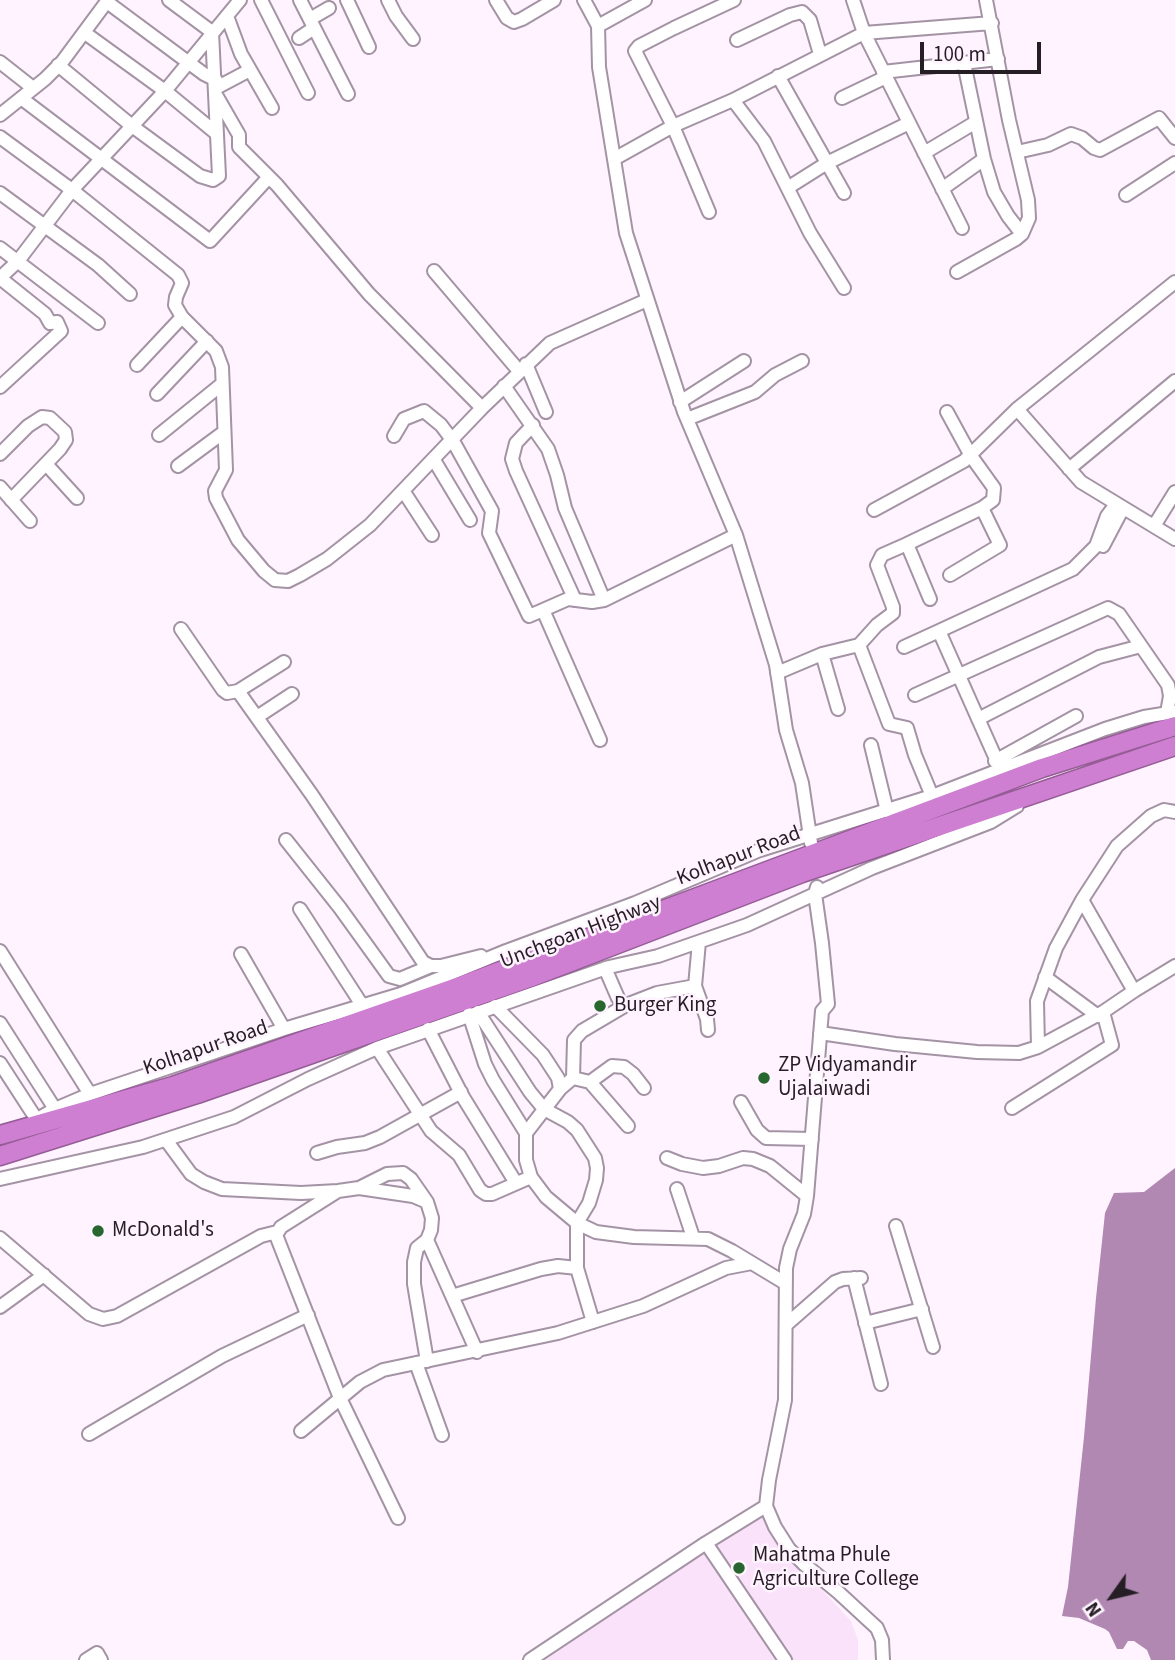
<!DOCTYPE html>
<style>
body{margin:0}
#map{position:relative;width:1175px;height:1660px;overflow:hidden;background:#fef3fe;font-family:"Source Sans 3",sans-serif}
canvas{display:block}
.north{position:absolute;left:1077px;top:1562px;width:70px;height:70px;-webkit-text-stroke:5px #fef3fe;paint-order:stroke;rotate:236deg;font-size:19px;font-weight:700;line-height:28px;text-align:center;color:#251e25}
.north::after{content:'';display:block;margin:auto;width:24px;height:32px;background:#251e25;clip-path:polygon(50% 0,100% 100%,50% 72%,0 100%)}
.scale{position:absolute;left:920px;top:42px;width:121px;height:32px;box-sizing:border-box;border:4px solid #251e25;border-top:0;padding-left:9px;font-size:21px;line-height:24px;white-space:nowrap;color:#251e25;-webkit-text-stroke:5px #fef3fe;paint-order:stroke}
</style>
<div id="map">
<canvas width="1175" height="1660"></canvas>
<div class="north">N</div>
<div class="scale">100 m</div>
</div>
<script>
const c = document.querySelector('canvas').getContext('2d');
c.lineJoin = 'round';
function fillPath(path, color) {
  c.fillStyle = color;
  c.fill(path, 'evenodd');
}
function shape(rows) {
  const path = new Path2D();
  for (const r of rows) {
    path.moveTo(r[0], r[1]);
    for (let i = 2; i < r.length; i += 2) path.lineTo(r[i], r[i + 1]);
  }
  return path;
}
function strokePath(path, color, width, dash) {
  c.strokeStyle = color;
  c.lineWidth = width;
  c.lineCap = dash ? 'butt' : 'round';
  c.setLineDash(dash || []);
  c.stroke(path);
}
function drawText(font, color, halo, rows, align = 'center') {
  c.font = font + ' "Source Sans 3",sans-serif';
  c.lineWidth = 5;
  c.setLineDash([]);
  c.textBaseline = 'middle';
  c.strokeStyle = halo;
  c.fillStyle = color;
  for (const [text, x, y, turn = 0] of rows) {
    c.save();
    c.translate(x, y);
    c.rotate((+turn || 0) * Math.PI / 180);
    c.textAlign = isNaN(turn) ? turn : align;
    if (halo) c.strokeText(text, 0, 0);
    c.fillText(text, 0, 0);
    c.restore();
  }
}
const built = shape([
 [766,1506,788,1553,851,1621,858,1640,858,1660,545,1660]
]);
const water = shape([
 [1175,1168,1175,1660,1151,1660,1147,1650,1134,1641,1128,1641,1123,1649,1117,1649,1109,1632,1105,1629,1079,1618,1062,1616,1068,1587,1084,1437,1096,1298,1105,1213,1114,1193,1144,1192]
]);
const minor = shape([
 [261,0,308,93],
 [300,0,348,94],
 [347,0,369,47],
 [388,0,396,16,413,39],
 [496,0,507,18,514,22,522,19,554,0],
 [584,0,598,26,599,67,626,233,684,412,736,535,776,665,786,730,802,783,811,843],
 [853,0,864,33,992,23],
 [107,2,204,74,216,80],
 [227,16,241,54,272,108],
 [310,19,329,8],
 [598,26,645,0],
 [85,33,165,91,216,133],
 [299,38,314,28],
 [737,40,790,15,802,12,810,20,820,54],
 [0,62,33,88],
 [964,63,984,159,994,192,1008,216,1022,234],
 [58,65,132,126,200,176,213,180,219,176,212,32,169,0],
 [883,72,998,59],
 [778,76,844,193],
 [216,88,250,70],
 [216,95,239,135,239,147,277,185,369,294,482,408],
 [21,98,210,241,269,177],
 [842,98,886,77],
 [733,100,764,141,810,233,844,288],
 [0,115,45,79,62,62,108,0],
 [0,137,72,190,178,275,182,283,176,297,175,305,182,317,216,351,222,367,226,470,215,491,216,498,238,540,264,571,275,580,288,581,300,575,327,559,370,525,482,408,550,343,647,300],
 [1017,152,1048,145,1071,134,1082,138,1094,148,1100,150,1159,118,1175,138],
 [924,153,976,122],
 [614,159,673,126,733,100,864,33,962,228],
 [789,187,827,163,909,123],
 [942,189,984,159],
 [0,193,98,265,130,294],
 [1126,195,1175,163],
 [709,212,673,126,635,51,639,46,674,28,734,0],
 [0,248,98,323],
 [434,271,519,371],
 [957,272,1016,239,1022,234,1029,218,1028,200,1009,120,986,0],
 [0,278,18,261,72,190,165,91,240,0],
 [1175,282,1017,409,1081,482,1175,539],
 [526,364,546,412],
 [137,365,182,317],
 [504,386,548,449,557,475,565,508,604,600],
 [0,387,61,331,57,322,50,323,45,314,0,278],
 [157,394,207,341],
 [680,402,744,361],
 [947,412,971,456,994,488,993,500,982,508],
 [687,419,755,392,775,375,802,361],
 [533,425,516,443,512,459,516,471,575,600],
 [159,435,222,384],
 [394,436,404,419,424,411,441,425,453,441,492,511,489,533,529,616,543,610,600,740],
 [0,454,28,426,42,417,50,418,65,432,66,440,60,449,11,500],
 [434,460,470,520],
 [46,464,77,498],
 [178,466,224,432],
 [1069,469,1175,381],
 [0,487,30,521],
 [404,492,432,535],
 [874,510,964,461,1017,409],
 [1154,526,1175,492],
 [907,544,982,508,1000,545,950,575],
 [1103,546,1123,508],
 [543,610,568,599,592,602,604,600,736,535],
 [181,629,223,690,227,693,238,691,284,662],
 [859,645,877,625,893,613,893,607,877,565,882,555,907,544,930,599],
 [904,647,939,631],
 [822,654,838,709],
 [777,673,822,654,859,645,889,724,907,728,915,755,932,796],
 [238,691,312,795,423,962,431,966,441,966,481,956],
 [915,695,1108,608,1119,614,1168,685,1170,696,1167,713],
 [257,717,292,694],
 [978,719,1099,657,1141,646],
 [871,745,887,811],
 [995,761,1076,716],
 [1000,768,939,631,1073,569,1096,546,1107,516,1116,504],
 [1175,812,1164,810,1151,816,1117,846,1082,900,1134,991,1175,966],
 [286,840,340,908,389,976,400,979,431,966],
 [817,887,815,894,822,943,828,1004,822,1011,807,1196,804,1214,790,1249,786,1268,785,1400,769,1480,766,1506,775,1527,789,1549,804,1564,838,1592,877,1628,882,1640,883,1660],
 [300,909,362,1005],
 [699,942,695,986,707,1019,708,1030],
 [0,951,90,1094],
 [241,954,284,1029],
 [605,968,618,998],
 [1045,977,1098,1016],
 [695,986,657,993,626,1005,582,1031,574,1040,573,1078,560,1089,526,1133,526,1160,531,1177,546,1197,577,1223,596,1232,634,1237,708,1239,732,1251,785,1283],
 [495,1006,543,1055,558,1078,560,1089],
 [478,1012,530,1092,544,1109,568,1122,577,1130,595,1158,597,1168,596,1180,589,1203,577,1223,577,1268,593,1322],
 [469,1014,485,1064,493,1080,526,1133],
 [0,1023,55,1109],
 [428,1029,463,1097,516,1183],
 [820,1033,895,1044,977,1052,1019,1053,1038,1047,1103,1012,1134,991],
 [1038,1047,1037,1001,1056,948,1082,900],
 [377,1048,431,1131,459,1155,480,1190,486,1194,492,1194,531,1177],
 [0,1063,37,1120],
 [573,1078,590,1082,628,1126],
 [590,1082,612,1066,624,1067,633,1074,644,1088],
 [741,1102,757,1130,766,1138,812,1139],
 [1012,1108,1112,1045,1103,1012],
 [36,1120,55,1109,90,1094,284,1029,401,994,506,951,635,903,760,850,932,796,1105,729,1144,717,1175,712],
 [166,1140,191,1174,204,1182,222,1189,301,1193,338,1191,359,1188,387,1174,403,1173,411,1179,427,1202,432,1218,431,1230,427,1240,477,1352],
 [317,1153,337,1147,365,1143,380,1137,461,1092],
 [667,1158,682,1164,703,1168,719,1166,743,1158,753,1159,770,1166,807,1196],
 [0,1179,143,1147,234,1117,308,1079,377,1048,609,967,658,956,747,925,872,868,991,822,1017,806],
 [359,1188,413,1196,427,1202],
 [677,1189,693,1237],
 [338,1191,281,1227,276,1235,340,1398,398,1518],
 [896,1226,933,1347],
 [0,1238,89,1314,103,1319,117,1316,261,1236,277,1232],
 [427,1240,417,1248,414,1262,414,1284,427,1361],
 [854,1278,881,1384],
 [452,1296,541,1269,558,1266,577,1268],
 [0,1307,44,1275],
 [865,1323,922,1309],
 [787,1324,835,1282,843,1279,861,1278],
 [416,1363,442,1435],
 [301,1431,360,1382,383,1370,558,1333,643,1306,726,1268,752,1263],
 [89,1434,222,1356,308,1315],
 [706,1543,785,1660],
 [86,1660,97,1653,101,1660],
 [530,1660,706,1543,766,1506]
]);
const highway = shape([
 [0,1135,173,1086,463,985,1042,768,1175,726],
 [0,1156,197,1094,529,978,802,873,1175,746]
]);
const markers = [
 [600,1006,7,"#28662f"],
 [764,1078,7,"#28662f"],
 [98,1231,7,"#28662f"],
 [739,1568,7,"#28662f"]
];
const streetNames = [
 ["Kolhapur Road",739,857,-21],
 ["Unchgoan Highway",581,933,-21],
 ["Kolhapur Road",206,1049,-19]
];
const poiNames = [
 ["Burger King",614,1006],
 ["ZP Vidyamandir",778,1066],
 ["Ujalaiwadi",778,1090],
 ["McDonald's",112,1231],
 ["Mahatma Phule",753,1556],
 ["Agriculture College",753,1580]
];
fillPath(built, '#fae2fb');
fillPath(water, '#b088b1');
strokePath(minor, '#a493a4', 16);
strokePath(highway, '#945d95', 21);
strokePath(minor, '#fff', 12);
strokePath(highway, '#cf7fd2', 18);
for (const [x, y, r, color] of markers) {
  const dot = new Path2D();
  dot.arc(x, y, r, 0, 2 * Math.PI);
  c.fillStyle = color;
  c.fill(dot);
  strokePath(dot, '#fef3fe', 2.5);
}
drawText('21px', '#251e25', '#fef3fe', streetNames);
drawText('21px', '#251e25', '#fef3fe', poiNames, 'left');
</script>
